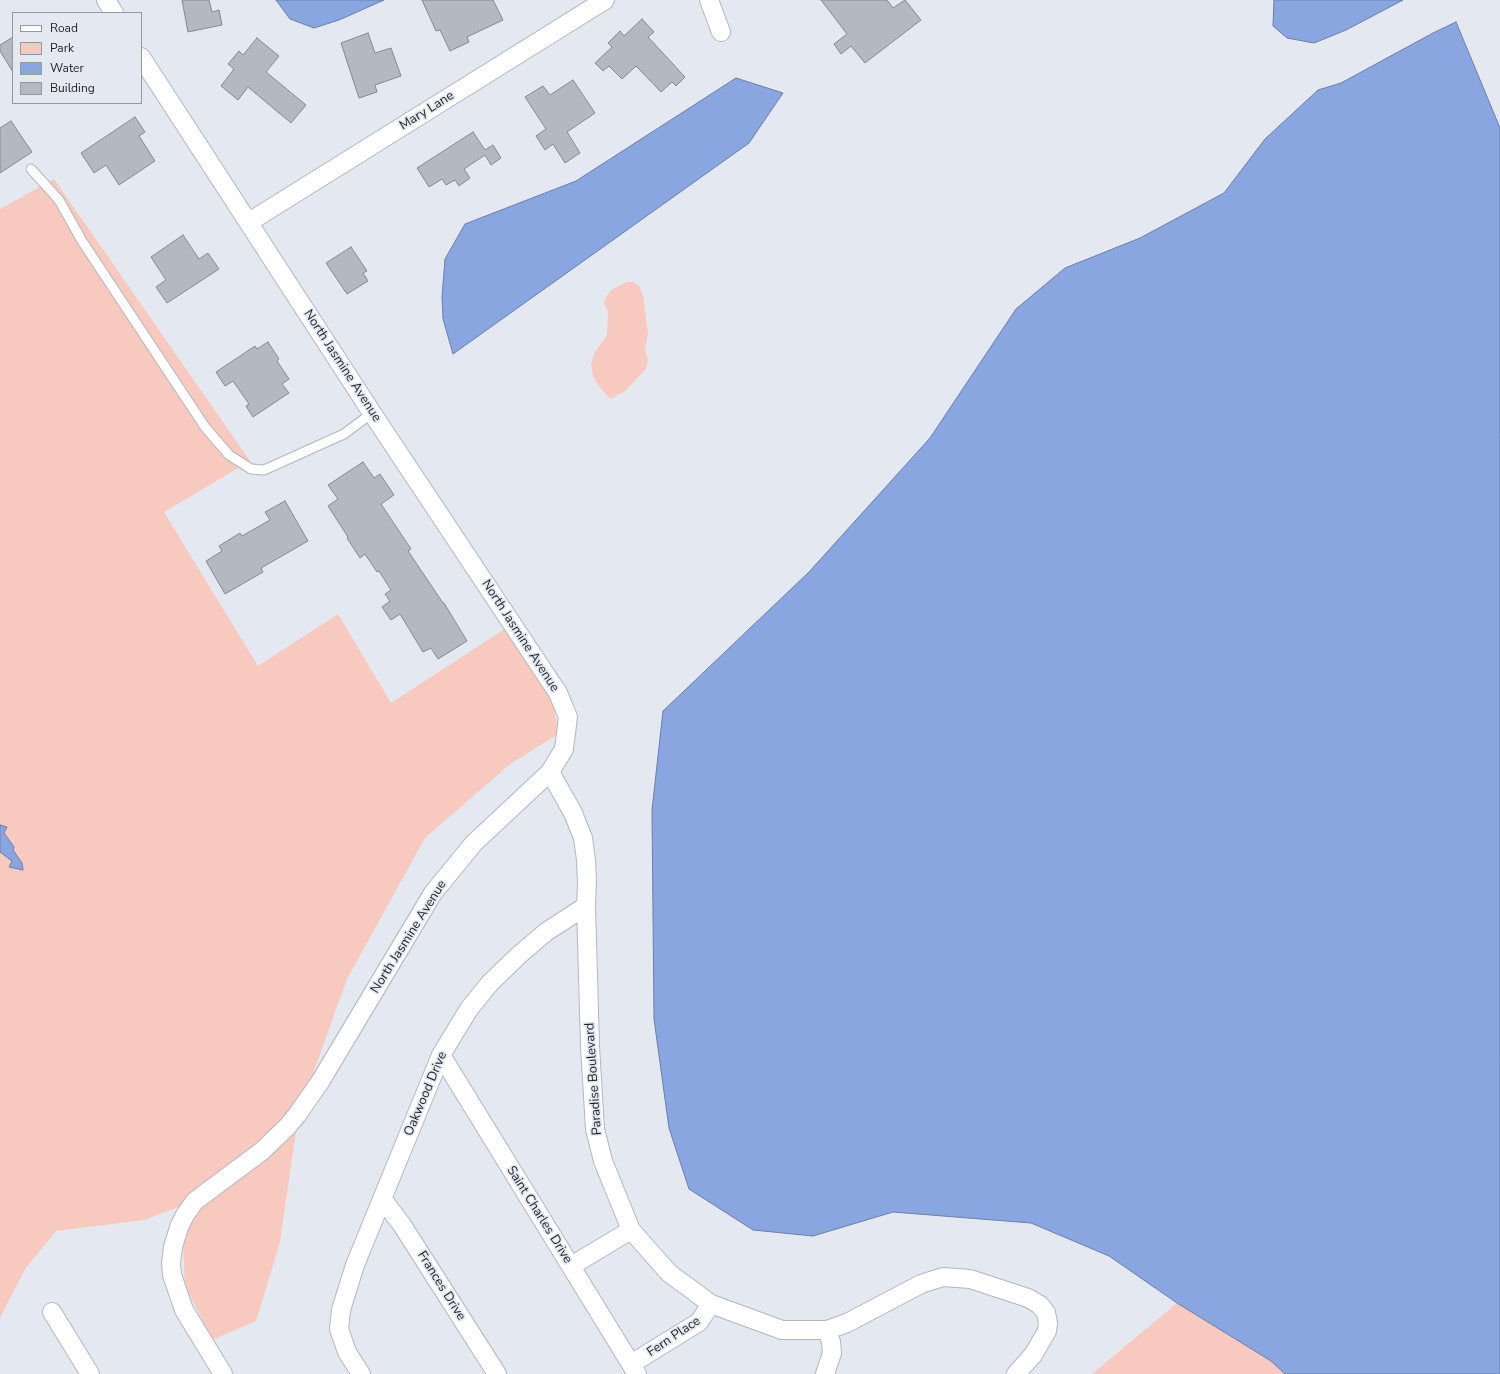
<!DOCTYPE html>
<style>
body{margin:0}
#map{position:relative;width:1500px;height:1374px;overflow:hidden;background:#e3e8f1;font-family:"Nunito Sans",sans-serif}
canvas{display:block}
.legend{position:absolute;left:12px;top:12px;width:130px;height:92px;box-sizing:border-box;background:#e3e8f1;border:1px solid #94989f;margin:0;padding:5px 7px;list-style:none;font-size:12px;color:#1e1f23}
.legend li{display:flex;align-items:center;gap:8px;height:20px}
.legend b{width:20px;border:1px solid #94989f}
</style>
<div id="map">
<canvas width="1500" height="1374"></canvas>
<ul class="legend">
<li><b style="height:5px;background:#fff"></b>Road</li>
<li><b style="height:11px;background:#f8cabf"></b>Park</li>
<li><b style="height:11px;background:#8aa6e0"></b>Water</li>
<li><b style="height:11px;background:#b4b8c1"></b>Building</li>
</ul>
</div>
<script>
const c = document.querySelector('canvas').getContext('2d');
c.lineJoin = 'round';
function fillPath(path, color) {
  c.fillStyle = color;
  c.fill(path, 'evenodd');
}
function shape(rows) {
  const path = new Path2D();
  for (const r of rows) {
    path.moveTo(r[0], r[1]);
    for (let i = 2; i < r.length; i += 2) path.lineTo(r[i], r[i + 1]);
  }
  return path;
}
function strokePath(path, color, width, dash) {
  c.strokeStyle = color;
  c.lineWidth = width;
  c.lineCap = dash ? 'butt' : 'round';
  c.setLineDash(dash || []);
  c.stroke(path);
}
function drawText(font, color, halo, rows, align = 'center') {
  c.font = font + ' "Nunito Sans",sans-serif';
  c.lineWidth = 3.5;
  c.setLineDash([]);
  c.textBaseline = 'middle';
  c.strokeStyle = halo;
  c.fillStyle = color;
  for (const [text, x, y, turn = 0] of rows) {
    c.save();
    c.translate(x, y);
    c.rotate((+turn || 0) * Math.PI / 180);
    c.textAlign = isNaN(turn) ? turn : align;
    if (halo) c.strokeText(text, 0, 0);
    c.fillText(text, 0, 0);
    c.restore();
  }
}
const green = shape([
 [54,179,250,461,164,512,258,666,338,614,391,703,506,628,553,700,558,734,509,765,425,838,347,979,311,1079,281,1121,257,1144,181,1206,144,1220,56,1231,25,1269,0,1318,0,852,12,861,9,867,22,863,13,850,14,847,4,833,7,827,0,825,0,209],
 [627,282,633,282,639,286,643,295,648,334,645,350,648,360,646,369,625,391,610,399,598,385,593,376,591,364,595,352,607,335,608,312,604,303,606,297,611,290],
 [296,1131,280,1242,256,1321,212,1340,185,1285,183,1242,186,1232,192,1220,201,1208],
 [1177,1303,1271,1361,1285,1374,1092,1374]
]);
const water = shape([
 [276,0,384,0,339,20,314,28,290,19,276,0],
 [1274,0,1403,0,1346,30,1314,43,1287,38,1273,26,1274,0],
 [1456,22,1500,128,1500,1374,1285,1374,1271,1361,1177,1303,1109,1256,1031,1223,893,1212,813,1236,753,1230,689,1189,669,1128,654,1019,652,810,663,711,809,572,930,438,1016,309,1065,268,1140,238,1224,193,1265,139,1318,90,1341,83,1433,33,1456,22],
 [736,78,783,93,749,143,453,354,443,319,442,297,445,259,465,224,576,181,736,78],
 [0,825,7,827,4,833,14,847,13,850,22,863,23,870,9,867,12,861,0,852,0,825]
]);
const building = shape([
 [182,0,209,0,212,12,219,10,222,25,188,32,182,0],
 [422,0,493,0,503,20,467,37,469,42,450,51,440,30,436,31,422,0],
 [821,0,887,0,893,8,905,0,921,20,865,63,851,46,841,54,834,44,847,34,821,0],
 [642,19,654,32,648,37,685,77,676,86,672,82,661,92,636,66,622,79,609,66,603,71,595,63,612,47,608,43,620,31,624,36,642,19],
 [368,33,375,53,391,48,401,76,375,85,377,92,359,98,341,43,368,33],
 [13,37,13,72,0,51,0,45,13,37],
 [257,38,279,56,266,72,306,105,291,123,248,87,238,100,221,86,234,69,228,64,239,51,243,55,257,38],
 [573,80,595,113,567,132,580,153,565,163,553,144,545,150,536,136,546,129,525,97,543,86,550,95,573,80],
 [135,117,145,132,139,136,155,161,119,185,106,165,94,173,81,153,135,117],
 [11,121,32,152,0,173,0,128,11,121],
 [473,132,485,150,493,145,501,158,491,165,485,155,464,169,470,178,459,186,455,180,446,185,442,179,429,187,417,168,473,132],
 [183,235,199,259,208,253,219,269,167,303,156,287,166,280,151,257,183,235],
 [351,247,367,271,363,273,368,281,347,294,326,263,351,247],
 [268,342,279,359,277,361,289,379,282,384,289,393,253,417,246,406,249,404,233,381,225,386,216,372,255,346,257,349,268,342],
 [363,462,374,478,380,474,394,495,381,504,411,549,408,551,443,603,444,603,467,641,438,659,431,648,423,652,400,614,391,620,382,607,390,601,385,594,391,590,379,571,377,572,365,554,360,558,347,538,348,537,328,506,338,499,328,485,363,462],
 [285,501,308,541,261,568,263,572,225,594,206,561,222,551,219,546,240,533,242,536,270,520,265,512,285,501]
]);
const service = shape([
 [31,169,59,200,82,241,205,427,229,455,251,469,264,470,344,434,372,413]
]);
const minor = shape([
 [106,0,114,13],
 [709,0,721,32],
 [141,57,372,413,558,693,568,717,564,749,550,772,474,843,433,893,320,1082,297,1115,287,1127,262,1151,195,1201,185,1215,179,1227,173,1247,171,1263,172,1275,184,1310,223,1374],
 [249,222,605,0],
 [550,772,573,813,583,838,586,860,587,882,586,906,590,1046,595,1129,603,1161,631,1230,669,1273,711,1304,782,1330,827,1330,847,1323,921,1284,943,1277,970,1279,1028,1298,1040,1305,1046,1313,1048,1323,1047,1331,1033,1355,1016,1374],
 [441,1055,637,1374],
 [383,1200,402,1225,497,1374],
 [571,1266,631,1230],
 [52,1312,90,1374],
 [631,1364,699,1322,711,1304],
 [361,1374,347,1352,339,1329,341,1310,355,1265,441,1055,469,1009,490,983,519,955,546,932,586,906],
 [825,1374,832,1353,831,1342,827,1330]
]);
const streetNames = [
 ["Mary Lane",427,111,-32],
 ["North Jasmine Avenue",342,366,57],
 ["North Jasmine Avenue",520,636,57],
 ["North Jasmine Avenue",409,937,-58],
 ["Paradise Boulevard",594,1079,-94],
 ["Oakwood Drive",426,1094,-67],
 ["Saint Charles Drive",539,1215,58],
 ["Frances Drive",441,1286,58],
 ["Fern Place",674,1337,-34]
];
fillPath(green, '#f8cabf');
fillPath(water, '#8aa6e0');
strokePath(water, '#6a7ea7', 1);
fillPath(building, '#b4b8c1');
strokePath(building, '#848991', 1);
strokePath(service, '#b2b6bf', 11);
strokePath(minor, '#b2b6bf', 20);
strokePath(service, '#fff', 9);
strokePath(minor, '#fff', 18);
drawText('13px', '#1e1f23', '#e3e8f1', streetNames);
</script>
